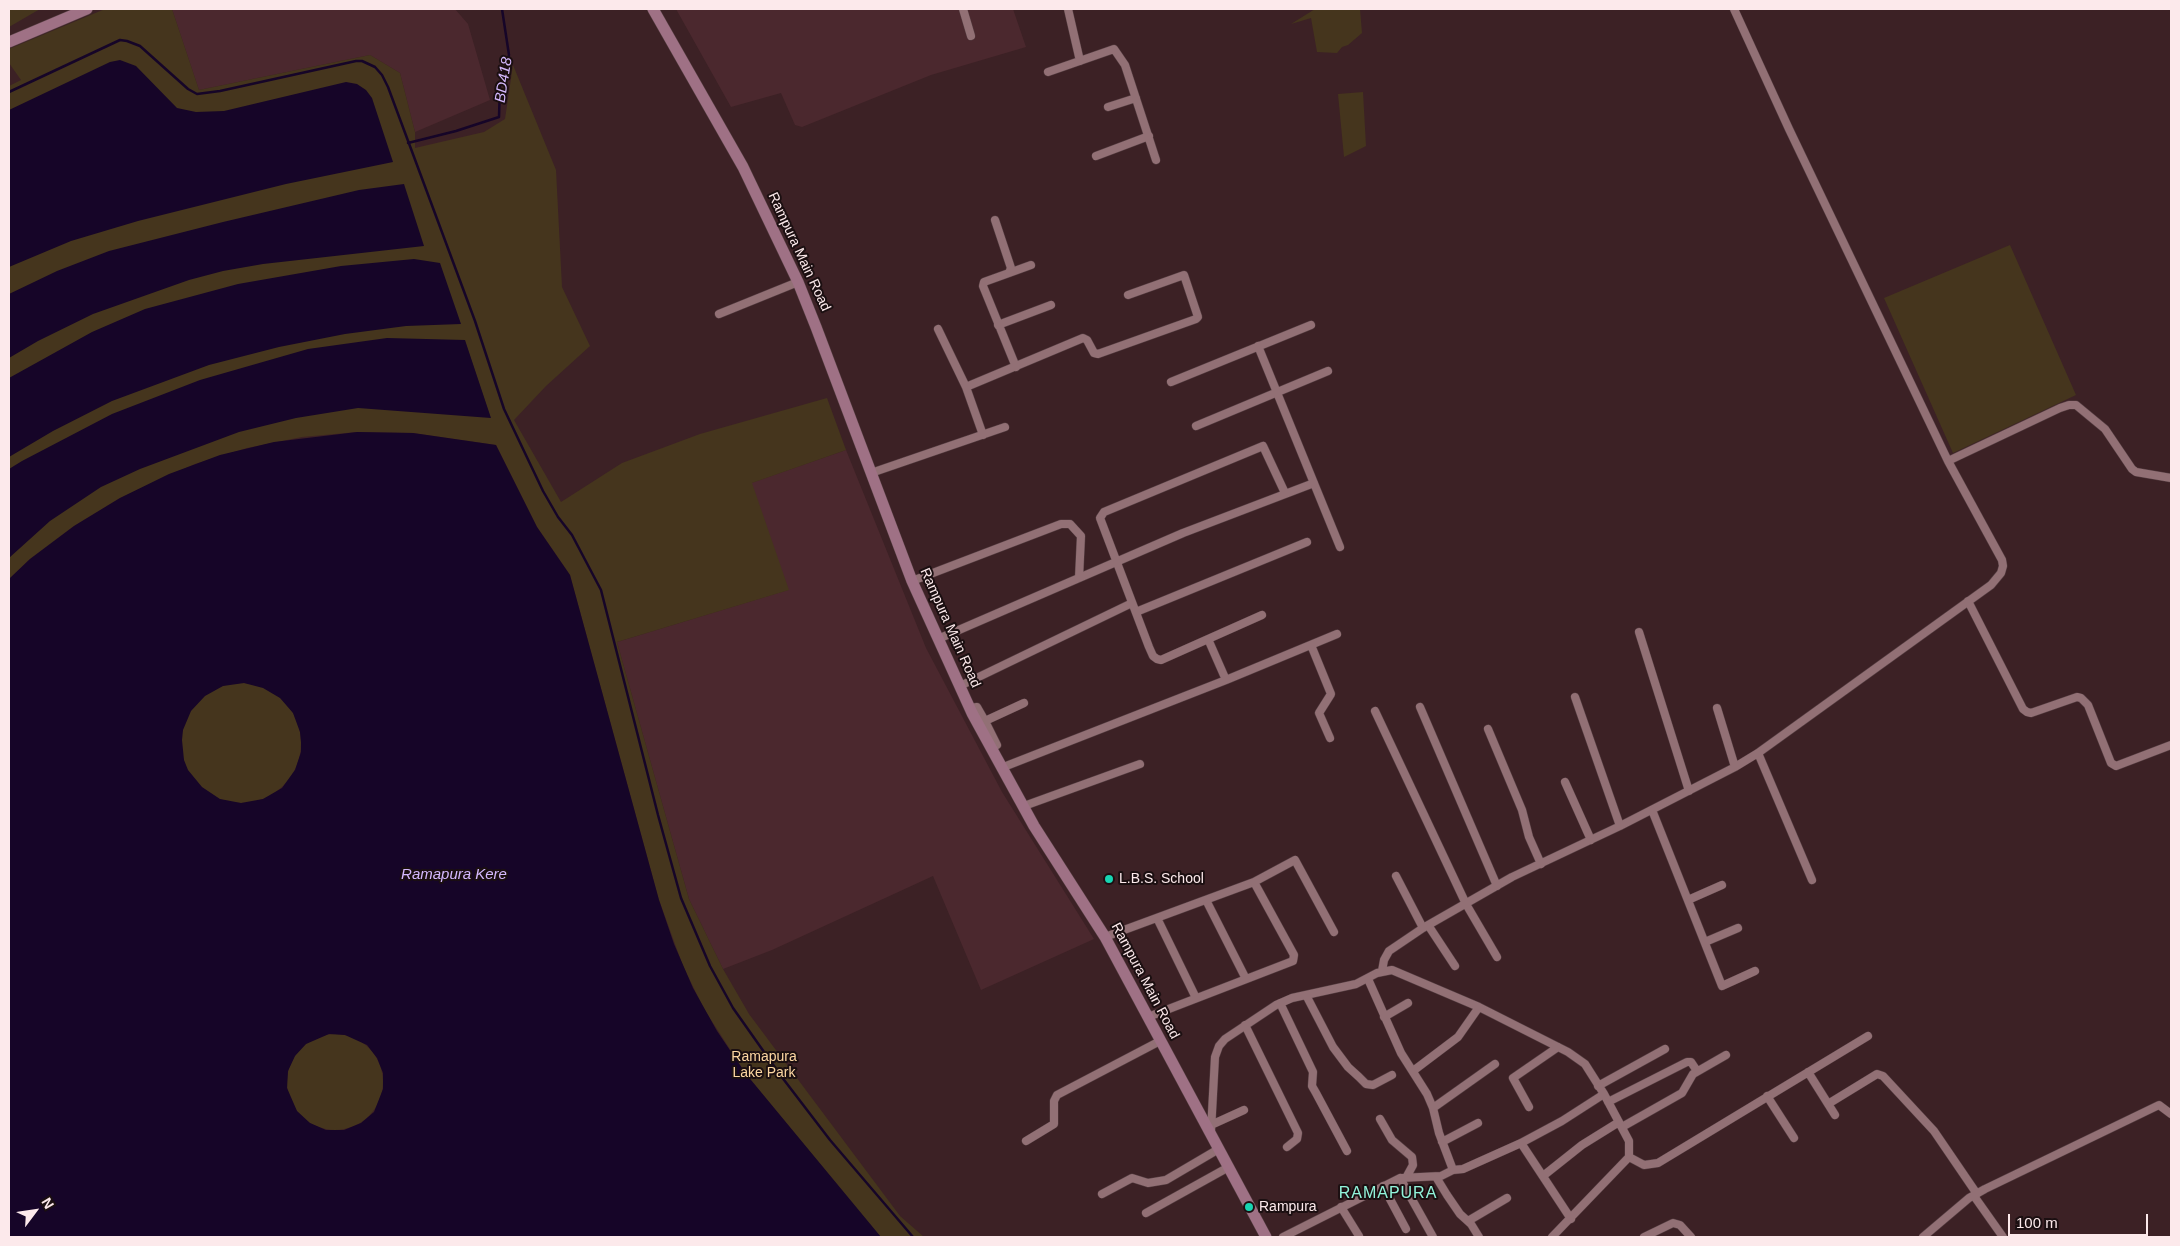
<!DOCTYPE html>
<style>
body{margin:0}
#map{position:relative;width:2180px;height:1246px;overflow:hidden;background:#3c2125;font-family:Arial,sans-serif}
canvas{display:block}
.frame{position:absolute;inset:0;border:10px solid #fce9eb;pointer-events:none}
.north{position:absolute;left:10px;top:1186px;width:50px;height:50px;-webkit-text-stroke:4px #1b0f11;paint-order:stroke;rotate:59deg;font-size:14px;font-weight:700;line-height:20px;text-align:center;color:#fce9eb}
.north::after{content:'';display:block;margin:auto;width:18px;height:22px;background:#fce9eb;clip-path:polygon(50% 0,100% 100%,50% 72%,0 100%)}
.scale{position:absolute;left:2008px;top:1214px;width:140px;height:22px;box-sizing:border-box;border:2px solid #fce9eb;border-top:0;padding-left:6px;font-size:15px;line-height:18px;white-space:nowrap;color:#fce9eb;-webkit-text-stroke:4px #1b0f11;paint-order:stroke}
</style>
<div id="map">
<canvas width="2180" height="1246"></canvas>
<div class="frame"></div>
<div class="north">N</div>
<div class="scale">100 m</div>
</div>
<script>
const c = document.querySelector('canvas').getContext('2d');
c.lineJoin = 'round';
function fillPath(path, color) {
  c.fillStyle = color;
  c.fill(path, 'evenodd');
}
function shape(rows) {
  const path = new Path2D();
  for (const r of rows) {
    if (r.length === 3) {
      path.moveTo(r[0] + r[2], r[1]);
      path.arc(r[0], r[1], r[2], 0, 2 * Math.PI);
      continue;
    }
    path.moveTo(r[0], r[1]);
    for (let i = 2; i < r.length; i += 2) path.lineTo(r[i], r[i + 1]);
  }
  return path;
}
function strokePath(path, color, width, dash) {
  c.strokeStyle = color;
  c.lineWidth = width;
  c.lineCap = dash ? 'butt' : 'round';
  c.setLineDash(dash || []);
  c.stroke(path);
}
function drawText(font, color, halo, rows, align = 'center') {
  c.font = font + ' Arial,sans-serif';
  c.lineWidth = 4;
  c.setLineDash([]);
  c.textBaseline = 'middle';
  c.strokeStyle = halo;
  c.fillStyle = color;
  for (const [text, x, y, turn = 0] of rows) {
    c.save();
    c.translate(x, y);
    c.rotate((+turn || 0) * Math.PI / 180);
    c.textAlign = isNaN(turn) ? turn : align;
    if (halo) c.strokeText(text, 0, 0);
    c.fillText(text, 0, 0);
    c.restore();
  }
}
const built = shape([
 [172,9,455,9,468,24,490,100,415,132,400,73,370,55,199,90],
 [676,9,1013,9,1026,47,931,75,802,127,795,125,781,93,731,107],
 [846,450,926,648,1002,792,1094,939,981,990,933,876,772,950,723,969,689,899,617,642,788,590,751,483]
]);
const green = shape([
 [9,9,40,9,9,27],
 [105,9,172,9,199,90,370,55,400,73,415,132,415,148,484,132,505,119,513,65,556,170,562,287,590,346,546,386,514,420,561,502,622,463,700,434,827,398,846,450,752,483,789,590,617,642,689,899,723,969,749,1014,900,1216,924,1237,881,1237,876,1233,746,1074,704,1009,683,966,659,900,570,575,537,527,496,445,413,433,357,432,302,437,247,448,195,464,120,498,74,526,30,559,9,579,9,86,21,80,9,63,9,49],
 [1315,9,1360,9,1362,33,1348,45,1342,47,1337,53,1317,52,1311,18,1291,24],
 [1363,92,1366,146,1344,157,1338,94],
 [2010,245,2076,395,1953,453,1884,298],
 [241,743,60],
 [335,1082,48]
]);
const water = shape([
 [120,60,136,66,177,108,196,112,224,111,346,82,357,84,366,90,372,98,393,162,286,184,138,221,71,241,9,267,9,110,110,62],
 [404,184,424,246,263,264,223,271,189,280,93,314,38,341,9,358,9,294,57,271,109,251,223,222,359,190],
 [414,259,440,263,461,324,406,326,345,334,279,347,209,365,112,401,53,431,9,457,9,378,92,332,145,309,238,284,341,266],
 [387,338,465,340,491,418,358,408,296,418,239,432,140,469,101,487,50,521,9,558,9,469,22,461,112,414,200,380,308,349],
 [357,432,413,433,496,445,537,527,570,575,659,900,674,944,693,988,717,1031,746,1074,881,1237,9,1237,9,579,30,559,74,526,120,498,169,474,220,455,274,442],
 [244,683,263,688,280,698,293,713,300,732,301,742,301,752,295,770,282,788,263,799,241,803,220,799,202,787,188,770,184,760,182,740,183,730,191,711,205,696,223,686],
 [329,1034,345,1035,367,1045,377,1058,383,1073,383,1089,374,1112,361,1123,344,1130,326,1130,310,1123,297,1111,287,1088,288,1071,295,1056,306,1044]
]);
const stream = shape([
 [9,92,120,40,127,41,140,46,188,89,197,94,220,91,356,61,362,61,375,67,382,75,388,87,475,321,504,409,543,491,558,517,572,535,601,590,658,815,681,898,710,966,733,1008,781,1076,830,1140,913,1237],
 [408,143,456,131,499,117,500,85,509,55,502,9]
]);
const minor = shape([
 [963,9,971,36],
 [1068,9,1080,61],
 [1048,72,1114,49,1125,65,1156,160],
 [1108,107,1136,98],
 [1096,156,1149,136],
 [995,220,1011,268,1009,273,984,282,983,286,1016,367],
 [1009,273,1031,265],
 [719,314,798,282],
 [998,325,1051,305],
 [938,329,966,387,983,435],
 [1258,346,1340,547],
 [1171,382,1311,325],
 [966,387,1083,338,1087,340,1094,353,1098,354,1196,319,1198,317,1184,275,1128,295],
 [1196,426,1328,371],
 [1948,461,2060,408,2069,405,2076,405,2105,429,2132,469,2136,472,2171,478],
 [871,473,1005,427],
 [912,581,1061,524,1070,524,1081,536,1079,578],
 [1968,601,2023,709,2027,712,2031,713,2077,697,2081,698,2088,705,2111,763,2116,766,2171,745],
 [1136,612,1307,542],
 [1262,615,1161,660,1157,659,1153,656,1149,647,1100,518,1104,512,1263,446,1285,493],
 [1639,632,1689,791],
 [938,639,1183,533,1314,483],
 [1208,639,1226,680,1337,634],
 [1311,645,1331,694,1319,713,1330,738],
 [960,686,1132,603],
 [1575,697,1620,826],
 [1420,707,1497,886],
 [970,708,977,707,985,721,997,745,991,749],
 [1717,708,1735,767],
 [1375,711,1466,904,1497,957],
 [985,721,1024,703],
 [1488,729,1522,810,1529,837,1541,864],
 [1758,753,1812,880],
 [1001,768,1226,680],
 [1565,782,1591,840],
 [1024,806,1140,764],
 [1652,810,1722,986,1755,971],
 [1396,876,1423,928],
 [1206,900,1246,979],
 [1688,900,1722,885],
 [1157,918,1196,998],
 [1428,925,1455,966],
 [1105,937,1254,882,1295,860,1334,932],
 [1705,942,1738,928],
 [1382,971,1384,960,1389,951,1423,928,1512,877,1620,826,1735,767,1758,753,1991,585,2001,573,2003,566,2002,560,1948,461,1789,129,1734,9],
 [1368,979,1401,1053,1427,1094,1433,1108,1439,1133,1453,1170,1463,1169,1521,1143,1562,1121,1604,1094],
 [1306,995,1333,1047,1348,1067,1359,1077,1366,1084,1373,1085,1392,1075],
 [1280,1003,1313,1072,1312,1086,1316,1093,1347,1151],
 [1148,1017,1293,961,1294,955,1254,882],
 [1384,1017,1408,1003],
 [1245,1025,1298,1133,1297,1139,1287,1147],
 [1413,1071,1458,1037,1479,1007],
 [1808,1072,1835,1115],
 [1598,1086,1665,1049],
 [1767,1096,1794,1138],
 [1608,1102,1687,1062,1691,1062,1697,1071],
 [1828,1104,1877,1074,1883,1076,1934,1131,1977,1194],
 [1529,1107,1513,1078,1558,1047],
 [1433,1108,1495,1064],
 [1380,1119,1392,1140,1412,1157,1413,1165,1407,1176],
 [1211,1125,1244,1110],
 [1622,1127,1682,1093,1693,1074,1726,1055],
 [1211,1131,1215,1057,1219,1046,1225,1039,1276,1005,1292,998,1356,984,1377,973,1392,970,1479,1007,1568,1052,1585,1064,1604,1094,1629,1141,1629,1157,1552,1237],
 [1026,1141,1054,1124,1054,1101,1057,1095,1160,1041],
 [1442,1142,1478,1123],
 [1521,1143,1571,1219],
 [1629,1157,1644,1165,1658,1163,1868,1036],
 [1543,1176,1582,1145,1619,1122],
 [1436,1177,1447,1195,1460,1214,1471,1224,1479,1237],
 [1400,1178,1433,1237],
 [1383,1186,1406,1229],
 [1102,1194,1132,1178,1148,1183,1166,1180,1217,1150],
 [1974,1196,2003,1237],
 [1341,1207,1359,1236],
 [1146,1213,1227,1168],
 [1468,1221,1507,1198],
 [1283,1237,1400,1178,1441,1176,1453,1170],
 [1644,1237,1673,1223,1680,1225,1691,1237],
 [1923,1237,1969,1198,1985,1189,2159,1105,2171,1114]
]);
const secondary = shape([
 [653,9,743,167,798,282,816,327,912,581,972,713,1034,826,1105,937,1266,1237],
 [9,42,87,9]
]);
const markers = [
 [1109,879,5,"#17d5b2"],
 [1249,1207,5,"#17d5b2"]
];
const streetNames = [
 ["Rampura Main Road",799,252,65],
 ["Rampura Main Road",950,628,66],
 ["Rampura Main Road",1145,981,62]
];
const poiNames = [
 ["L.B.S. School",1119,879],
 ["Rampura",1259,1207]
];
const parkNames = [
 ["Ramapura",764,1057],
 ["Lake Park",764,1073]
];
const waterNames = [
 ["BD418",504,80,-81],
 ["Ramapura Kere",454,875]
];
const quarterNames = [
 ["RAMAPURA",1388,1194]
];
fillPath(built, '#4b282e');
fillPath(green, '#45351d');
fillPath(water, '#160528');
strokePath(stream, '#160528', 2.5);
strokePath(minor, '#563f43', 9);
strokePath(secondary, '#563f43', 12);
strokePath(minor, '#927075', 8);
strokePath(secondary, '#9f7185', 11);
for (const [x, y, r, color] of markers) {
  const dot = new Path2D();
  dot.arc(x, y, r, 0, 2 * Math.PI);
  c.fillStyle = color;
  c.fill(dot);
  strokePath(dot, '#1b0f11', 2);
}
drawText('14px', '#fce9eb', '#1b0f11', streetNames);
drawText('14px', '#fce9eb', '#1b0f11', poiNames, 'left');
drawText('14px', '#fdd7a2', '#1b0f11', parkNames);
drawText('italic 15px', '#d4b8fd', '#1b0f11', waterNames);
c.letterSpacing = '1px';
drawText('16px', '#92f4db', '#1b0f11', quarterNames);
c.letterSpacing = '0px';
</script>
